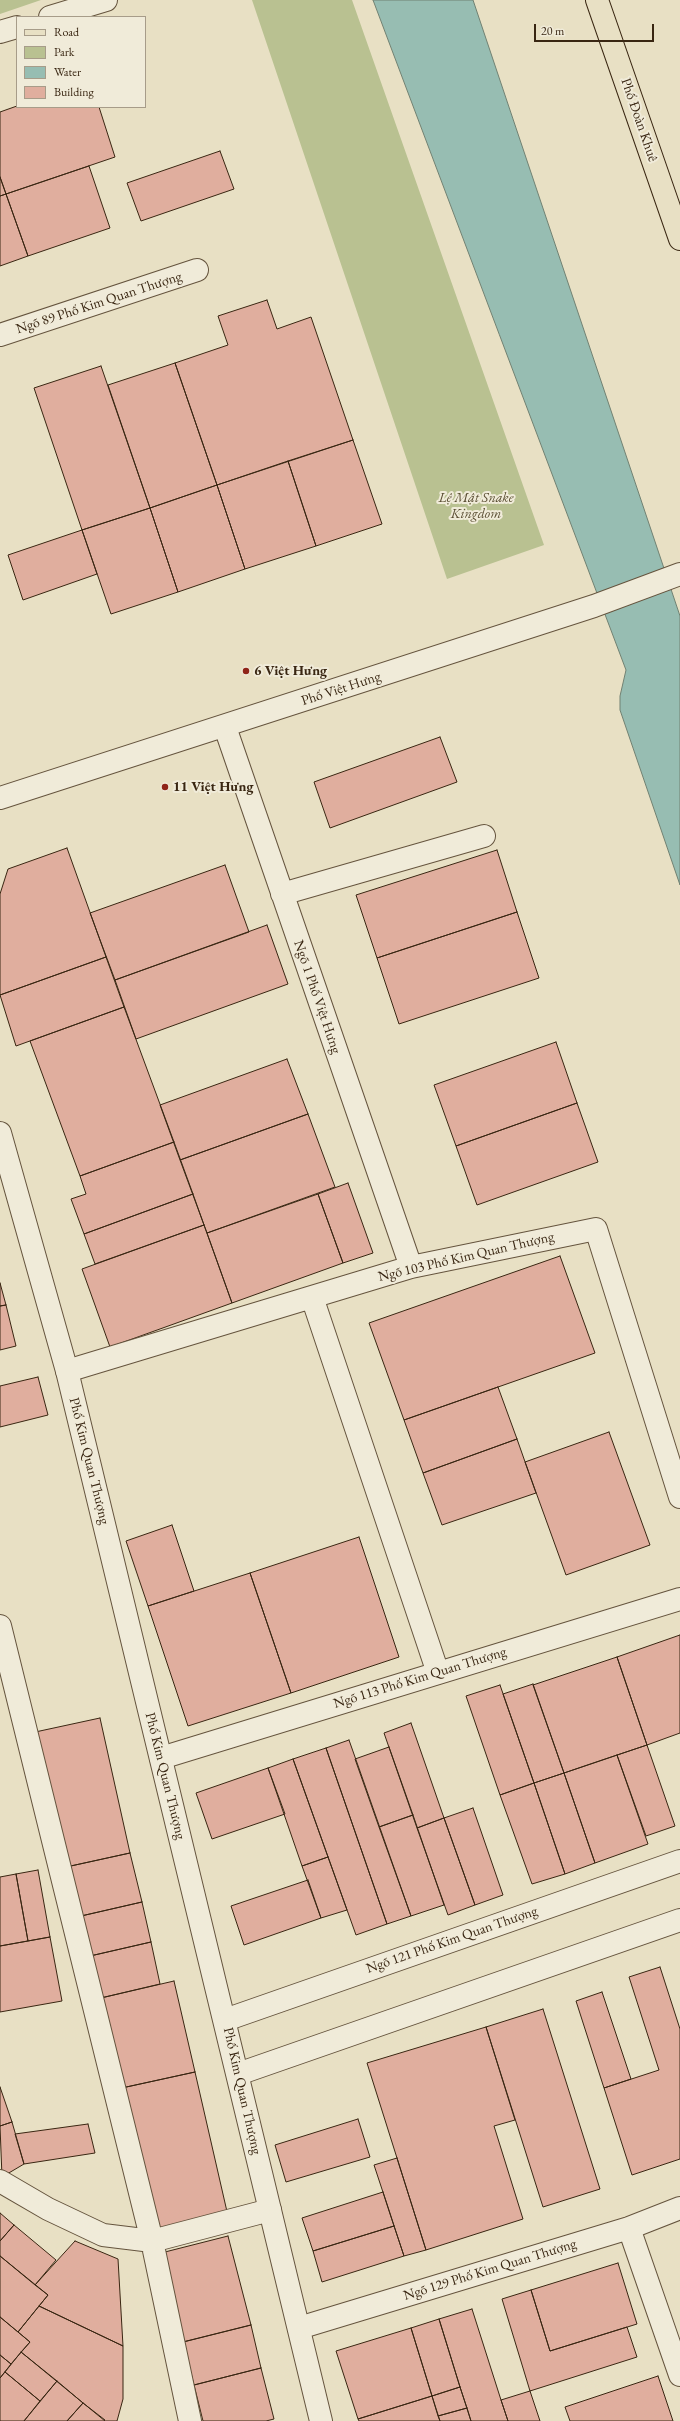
<!DOCTYPE html>
<meta charset="utf-8">
<style>
body{margin:0}
#map{position:relative;width:680px;height:2421px;overflow:hidden;background:#e8e0c4;font-family:"EB Garamond",serif}
canvas{display:block}
.legend{position:absolute;left:16px;top:16px;width:130px;height:92px;box-sizing:border-box;background:#f0ebd9;border:1px solid #a79c89;margin:0;padding:5px 7px;list-style:none;font-size:12px;color:#392612}
.legend li{display:flex;align-items:center;gap:8px;height:20px}
.legend b{width:20px;border:1px solid #a79c89}
.scale{position:absolute;left:534px;top:24px;width:120px;height:18px;box-sizing:border-box;border:2px solid #392612;border-top:0;padding-left:5px;font-size:12px;line-height:14px;white-space:nowrap;color:#392612;-webkit-text-stroke:3px #f0ebd9;paint-order:stroke}
</style>
<div id="map">
<canvas width="680" height="2421"></canvas>
<ul class="legend">
<li><b style="height:5px;background:#e8e0c4"></b>Road</li>
<li><b style="height:11px;background:#b9c191"></b>Park</li>
<li><b style="height:11px;background:#97bdb2"></b>Water</li>
<li><b style="height:11px;background:#e0ae9e"></b>Building</li>
</ul>
<div class="scale">20 m</div>
</div>
<script>
const c = document.querySelector('canvas').getContext('2d');
c.lineJoin = 'round';
function fillPath(path, color) {
  c.fillStyle = color;
  c.fill(path, 'evenodd');
}
function shape(rows) {
  const path = new Path2D();
  for (const r of rows) {
    path.moveTo(r[0], r[1]);
    for (let i = 2; i < r.length; i += 2) path.lineTo(r[i], r[i + 1]);
  }
  return path;
}
function strokePath(path, color, width, dash) {
  c.strokeStyle = color;
  c.lineWidth = width;
  c.lineCap = dash ? 'butt' : 'round';
  c.setLineDash(dash || []);
  c.stroke(path);
}
function drawText(font, color, halo, rows, align = 'center') {
  c.font = font + ' "EB Garamond",serif';
  c.lineWidth = 4;
  c.setLineDash([]);
  c.textBaseline = 'middle';
  c.strokeStyle = halo;
  c.fillStyle = color;
  for (const [text, x, y, turn = 0] of rows) {
    c.save();
    c.translate(x, y);
    c.rotate((+turn || 0) * Math.PI / 180);
    c.textAlign = isNaN(turn) ? turn : align;
    if (halo) c.strokeText(text, 0, 0);
    c.fillText(text, 0, 0);
    c.restore();
  }
}
const green = shape([
 [0,0,41,0,0,14],
 [252,0,352,0,544,545,447,579]
]);
const water = shape([
 [373,0,473,0,680,616,680,885,620,710,620,696,626,670,373,0]
]);
const building = shape([
 [17,106,99,107,115,157,6,194,0,177,0,112,17,106],
 [220,151,234,189,141,221,127,183,220,151],
 [89,166,110,228,28,256,6,194,89,166],
 [0,177,6,194,0,196,0,177],
 [6,194,28,256,0,266,0,196,6,194],
 [267,300,277,329,311,317,353,440,217,485,175,363,228,345,218,316,267,300],
 [175,363,217,485,150,508,108,385,175,363],
 [101,366,150,508,82,530,34,388,101,366],
 [353,440,382,524,316,546,288,461,353,440],
 [288,461,316,546,245,569,217,485,288,461],
 [217,485,245,569,178,592,150,508,217,485],
 [150,508,178,592,111,614,82,530,150,508],
 [82,530,97,574,23,600,8,555,82,530],
 [440,737,457,782,330,828,314,782,440,737],
 [67,848,106,957,0,995,0,894,8,869,67,848],
 [497,850,517,912,377,958,356,895,497,850],
 [225,865,249,932,115,980,90,913,225,865],
 [517,912,539,978,399,1024,377,958,517,912],
 [267,925,288,984,136,1039,115,980,267,925],
 [106,957,124,1007,16,1046,0,995,106,957],
 [124,1007,174,1142,80,1176,30,1041,124,1007],
 [556,1042,577,1103,456,1146,434,1085,556,1042],
 [287,1059,308,1114,180,1160,160,1105,287,1059],
 [577,1103,598,1162,477,1205,456,1146,577,1103],
 [308,1114,335,1187,207,1233,180,1160,308,1114],
 [174,1142,193,1194,84,1234,71,1199,86,1194,80,1176,174,1142],
 [348,1183,373,1253,343,1263,318,1194,348,1183],
 [193,1194,204,1225,95,1264,84,1234,193,1194],
 [318,1194,343,1263,232,1303,207,1233,318,1194],
 [204,1225,232,1303,110,1347,82,1269,204,1225],
 [560,1256,595,1353,404,1420,369,1323,560,1256],
 [0,1283,6,1305,0,1306,0,1283],
 [6,1305,16,1346,0,1350,0,1306,6,1305],
 [38,1377,48,1415,0,1427,0,1386,38,1377],
 [498,1387,517,1439,423,1473,404,1420,498,1387],
 [609,1432,650,1545,566,1575,525,1462,609,1432],
 [517,1439,536,1493,442,1525,423,1473,517,1439],
 [172,1525,194,1591,148,1606,126,1541,172,1525],
 [359,1537,399,1657,291,1693,250,1573,359,1537],
 [250,1573,291,1693,188,1726,148,1606,250,1573],
 [680,1635,680,1733,647,1745,617,1657,680,1635],
 [617,1657,647,1745,564,1773,533,1685,617,1657],
 [533,1684,564,1773,534,1783,503,1694,533,1684],
 [500,1685,534,1783,500,1795,466,1696,500,1685],
 [100,1718,130,1853,57,1869,26,1734,100,1718],
 [411,1723,444,1818,417,1828,384,1733,411,1723],
 [349,1740,411,1916,387,1924,326,1748,349,1740],
 [647,1745,675,1826,646,1836,617,1755,647,1745],
 [389,1747,413,1815,379,1827,355,1759,389,1747],
 [326,1748,387,1924,356,1935,293,1759,326,1748],
 [617,1755,648,1844,595,1863,564,1773,617,1755],
 [293,1759,328,1857,302,1866,268,1768,293,1759],
 [268,1768,285,1814,212,1839,196,1793,268,1768],
 [564,1773,595,1863,565,1874,534,1783,564,1773],
 [534,1783,565,1874,532,1884,500,1795,534,1783],
 [473,1808,503,1895,475,1905,444,1818,473,1808],
 [413,1815,444,1905,411,1916,379,1827,413,1815],
 [444,1818,475,1905,448,1915,417,1828,444,1818],
 [130,1853,142,1902,68,1919,57,1869,130,1853],
 [328,1857,347,1910,321,1918,302,1866,328,1857],
 [38,1870,50,1937,28,1941,16,1874,38,1870],
 [16,1874,28,1941,0,1946,0,1877,16,1874],
 [308,1880,321,1918,244,1945,231,1906,308,1880],
 [142,1902,151,1942,77,1959,68,1919,142,1902],
 [50,1937,62,2001,0,2012,0,1946,50,1937],
 [151,1942,160,1984,88,2001,77,1959,151,1942],
 [660,1967,680,2029,680,2159,632,2175,604,2088,659,2070,629,1977,660,1967],
 [174,1981,195,2072,108,2091,88,2001,174,1981],
 [602,1992,631,2079,604,2088,576,2001,602,1992],
 [543,2009,600,2189,543,2207,486,2027,543,2009],
 [486,2027,515,2120,494,2126,523,2219,426,2250,367,2063,486,2027],
 [195,2072,228,2216,141,2236,108,2091,195,2072],
 [0,2087,12,2122,0,2126,0,2087],
 [358,2119,370,2157,286,2182,275,2145,358,2119],
 [12,2122,24,2164,2,2177,0,2126,12,2122],
 [88,2124,95,2153,24,2164,15,2134,88,2124],
 [397,2158,426,2250,404,2256,374,2165,397,2158],
 [383,2192,394,2226,313,2251,302,2218,383,2192],
 [0,2213,14,2225,0,2241,0,2213],
 [14,2225,56,2260,35,2285,0,2256,0,2241,14,2225],
 [394,2226,404,2256,322,2282,313,2251,394,2226],
 [228,2236,251,2325,183,2342,161,2253,228,2236],
 [75,2241,118,2259,123,2346,39,2306,48,2295,35,2285,75,2241],
 [0,2256,48,2295,18,2332,0,2317,0,2256],
 [618,2263,637,2324,550,2351,531,2290,618,2263],
 [531,2290,550,2351,627,2327,637,2357,530,2391,502,2299,531,2290],
 [39,2306,123,2346,123,2399,117,2421,105,2421,21,2352,30,2342,18,2332,39,2306],
 [472,2309,501,2400,508,2421,471,2421,460,2387,439,2319,472,2309],
 [0,2317,30,2342,11,2364,0,2355,0,2317],
 [439,2319,460,2387,432,2396,411,2328,439,2319],
 [251,2325,261,2368,194,2385,183,2342,251,2325],
 [411,2328,432,2396,358,2419,336,2351,411,2328],
 [21,2352,57,2381,40,2401,5,2372,21,2352],
 [0,2355,11,2364,0,2378,0,2355],
 [261,2368,274,2419,266,2421,203,2421,194,2385,261,2368],
 [5,2372,40,2401,24,2421,0,2421,0,2378,5,2372],
 [658,2376,673,2421,570,2421,565,2407,658,2376],
 [57,2381,83,2403,67,2421,24,2421,57,2381],
 [460,2387,467,2408,438,2416,432,2396,460,2387],
 [530,2391,540,2421,508,2421,501,2400,530,2391],
 [432,2396,440,2421,359,2421,358,2419,432,2396],
 [83,2403,105,2420,104,2421,67,2421,83,2403],
 [467,2408,471,2421,440,2421,438,2416,467,2408]
]);
const service = shape([
 [50,17,106,0],
 [0,32,17,27],
 [0,335,197,270],
 [0,1626,152,2241,190,2421],
 [0,2181,48,2209,103,2235,152,2241,270,2210]
]);
const minor = shape([
 [225,727,411,1267],
 [282,894,484,836],
 [312,1297,438,1673],
 [67,1371,411,1267,596,1229,680,1497],
 [161,1758,680,1599],
 [225,2020,680,1861],
 [238,2074,680,1920],
 [629,2228,680,2375],
 [299,2328,629,2228,680,2208]
]);
const tertiary = shape([
 [0,798,594,606,680,574],
 [0,1133,67,1371,321,2421]
]);
const primary = shape([
 [597,0,680,239]
]);
const markers = [
 [246,671,4,"#8f2418"],
 [165,787,4,"#8f2418"]
];
const streetNames = [
 ["Phố Đoàn Khuê",639,120,71],
 ["Ngõ 89 Phố Kim Quan Thượng",99,303,-18],
 ["Phố Việt Hưng",341,689,-18],
 ["Ngõ 1 Phố Việt Hưng",317,997,71],
 ["Ngõ 103 Phố Kim Quan Thượng",466,1257,-13],
 ["Phố Kim Quan Thượng",89,1461,76],
 ["Ngõ 113 Phố Kim Quan Thượng",420,1678,-17],
 ["Phố Kim Quan Thượng",165,1776,76],
 ["Ngõ 121 Phố Kim Quan Thượng",452,1940,-19],
 ["Phố Kim Quan Thượng",242,2091,77],
 ["Ngõ 129 Phố Kim Quan Thượng",490,2270,-17]
];
const parkNames = [
 ["Lệ Mật Snake",476,498],
 ["Kingdom",476,514]
];
const poiNames = [
 ["6 Việt Hưng",254,671],
 ["11 Việt Hưng",173,787]
];
fillPath(green, '#b9c191');
fillPath(water, '#97bdb2');
strokePath(water, '#718172', 1);
fillPath(building, '#e0ae9e');
strokePath(building, '#392612', 1);
strokePath(service, '#65543e', 24);
strokePath(minor, '#65543e', 24);
strokePath(tertiary, '#65543e', 24);
strokePath(primary, '#392612', 24);
strokePath(service, '#f0ebd9', 22);
strokePath(minor, '#f0ebd9', 22);
strokePath(tertiary, '#f0ebd9', 22);
strokePath(primary, '#e8e0c4', 22);
for (const [x, y, r, color] of markers) {
  const dot = new Path2D();
  dot.arc(x, y, r, 0, 2 * Math.PI);
  c.fillStyle = color;
  c.fill(dot);
  strokePath(dot, '#f0ebd9', 1.5);
}
drawText('14px', '#392612', '#f0ebd9', streetNames);
drawText('italic 14px', '#594d32', '#f0ebd9', parkNames);
drawText('bold 14px', '#392612', '#f0ebd9', poiNames, 'left');
</script>
